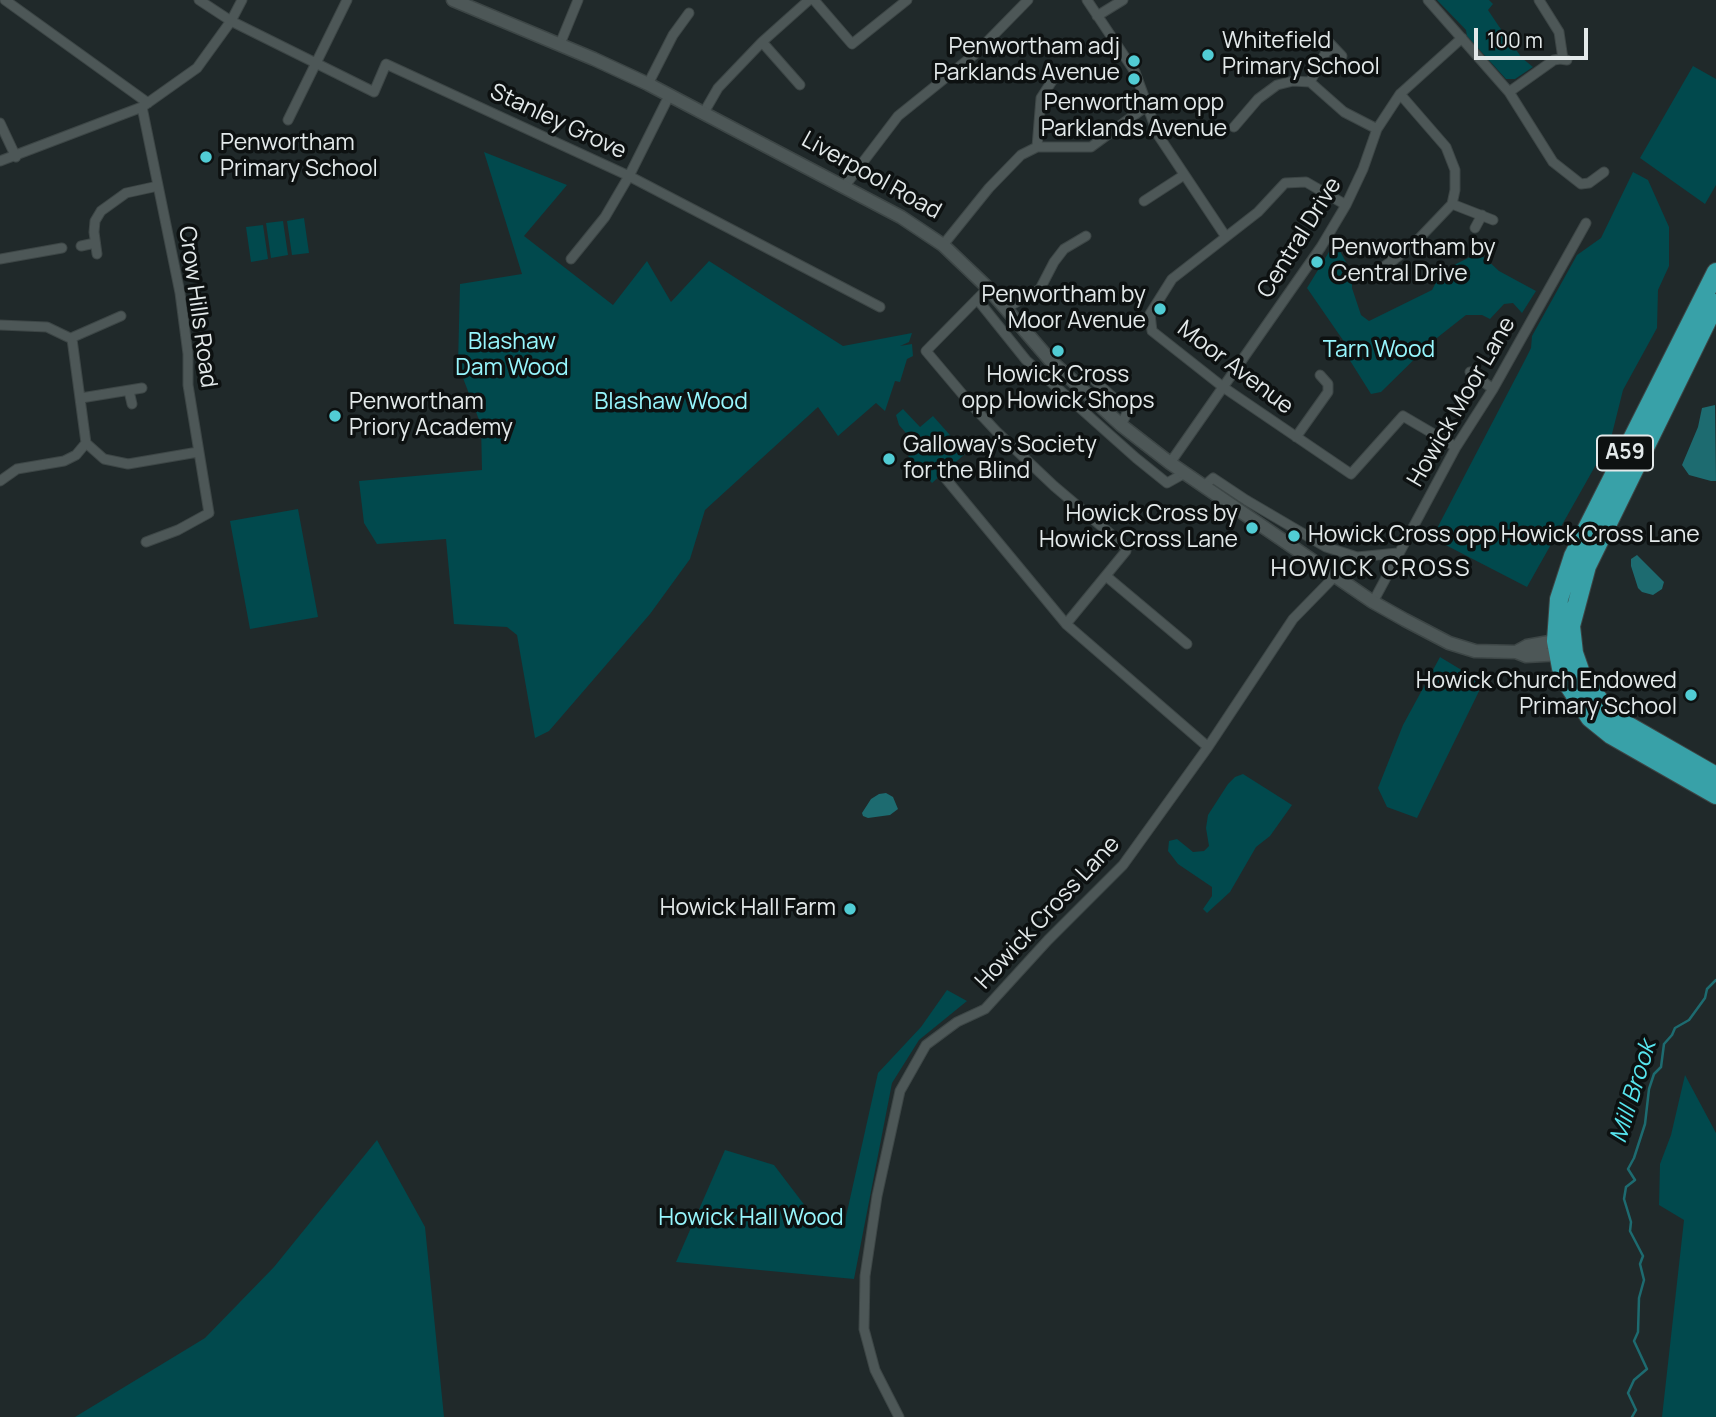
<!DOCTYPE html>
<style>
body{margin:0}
#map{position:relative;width:1716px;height:1417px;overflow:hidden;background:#20292a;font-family:Manrope,sans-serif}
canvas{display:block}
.scale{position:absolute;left:1474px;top:28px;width:114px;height:32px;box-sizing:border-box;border:4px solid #e3e9ea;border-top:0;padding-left:9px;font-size:21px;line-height:24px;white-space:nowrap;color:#e3e9ea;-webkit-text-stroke:5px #0d1111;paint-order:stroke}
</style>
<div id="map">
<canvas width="1716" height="1417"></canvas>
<div class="scale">100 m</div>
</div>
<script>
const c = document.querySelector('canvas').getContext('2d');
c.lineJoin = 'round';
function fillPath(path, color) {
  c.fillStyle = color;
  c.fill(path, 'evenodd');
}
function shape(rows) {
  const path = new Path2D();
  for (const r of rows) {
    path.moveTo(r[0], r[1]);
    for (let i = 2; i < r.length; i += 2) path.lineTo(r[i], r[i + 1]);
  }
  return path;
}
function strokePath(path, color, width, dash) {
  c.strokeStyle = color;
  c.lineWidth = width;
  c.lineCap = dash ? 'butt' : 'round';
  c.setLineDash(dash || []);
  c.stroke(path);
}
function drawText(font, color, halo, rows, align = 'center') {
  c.font = font + ' Manrope,sans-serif';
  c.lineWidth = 7;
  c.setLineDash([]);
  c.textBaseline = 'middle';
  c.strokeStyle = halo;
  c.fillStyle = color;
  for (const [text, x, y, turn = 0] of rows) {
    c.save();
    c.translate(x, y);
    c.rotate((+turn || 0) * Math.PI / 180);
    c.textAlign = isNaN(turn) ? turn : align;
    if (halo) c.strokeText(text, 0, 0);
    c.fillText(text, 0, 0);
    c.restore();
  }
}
const green = shape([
 [1437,0,1489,0,1493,4,1488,10,1498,25,1522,58,1533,67,1515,79,1506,79,1467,36,1466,30],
 [1693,66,1716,79,1716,185,1705,204,1640,158],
 [484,152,567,185,524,236,613,305,647,261,671,302,709,261,843,346,912,333,909,342,900,346,912,344,913,356,907,359,900,382,895,381,885,411,876,403,838,436,818,407,705,510,690,559,650,614,549,731,535,738,517,635,507,627,454,624,446,539,377,544,364,523,359,481,482,470,481,425,458,365,460,284,522,274],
 [1633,172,1648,180,1669,227,1669,266,1658,290,1657,328,1623,390,1611,438,1527,587,1432,538,1525,360,1531,348,1532,336,1577,255,1601,238],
 [304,218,309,253,292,255,287,221],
 [283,221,288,255,271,258,266,223],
 [263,225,268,259,251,262,246,227],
 [1335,242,1352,273,1352,288,1361,315,1369,321,1432,290,1442,271,1476,254,1485,258,1499,271,1536,291,1522,313,1513,303,1504,304,1490,319,1482,315,1466,315,1433,341,1381,392,1371,394,1349,359,1347,346,1307,288],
 [903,409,920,427,933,416,966,453,932,483,908,456,918,447,899,425,896,415],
 [298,509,318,617,250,629,230,521],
 [1440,657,1483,683,1417,818,1387,807,1378,788,1403,725],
 [1243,774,1292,805,1270,836,1256,847,1230,892,1207,913,1203,909,1212,896,1212,887,1178,864,1168,851,1169,841,1177,839,1193,852,1204,851,1209,846,1206,828,1208,815,1228,784,1235,777],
 [947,990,967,1001,919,1040,892,1083,854,1279,676,1262,725,1150,774,1165,809,1211,845,1221,878,1073,921,1027],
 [1685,1075,1716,1133,1716,1417,1662,1417,1684,1220,1659,1205,1660,1164,1671,1135],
 [377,1140,425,1227,444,1417,75,1417,205,1338,274,1267]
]);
const water = shape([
 [1715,405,1716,481,1711,481,1689,475,1682,465,1698,427,1702,408],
 [1637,555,1664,582,1662,589,1653,595,1642,592,1638,588,1631,566,1631,559],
 [886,793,893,797,898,809,890,815,868,818,863,816,862,813,871,799,879,794]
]);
const stream = shape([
 [1632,1417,1636,1410,1628,1393,1634,1380,1647,1369,1634,1341,1638,1332,1639,1298,1644,1280,1640,1264,1643,1256,1630,1231,1631,1222,1624,1199,1626,1187,1635,1180,1628,1169,1634,1158,1645,1124,1649,1089,1654,1074,1661,1067,1664,1044,1672,1035,1675,1028,1689,1020,1705,998,1707,989,1716,980]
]);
const street = shape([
 [5,0,148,103],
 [199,0,231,21,374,92,386,64,629,176,880,307],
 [814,0,852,44,907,0],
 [1087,0,1135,72,1158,135,1226,237],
 [1428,0,1509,92,1553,162,1581,184,1589,183,1604,172],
 [1539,0,1559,32,1563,59],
 [1097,16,1123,0],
 [1324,37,1342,56],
 [762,42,800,85],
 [560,44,578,0],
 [1310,82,1326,52,1333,47],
 [648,84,673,35,689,13],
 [1509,92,1554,60,1560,59,1567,60],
 [142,107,180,293,188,354,188,385,209,513,178,530,146,542],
 [703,114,718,88,762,42,809,0],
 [288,120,347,0],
 [0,123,16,157],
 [1234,127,1258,99,1277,85,1293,81,1310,82,1344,112,1377,129],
 [1037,147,1041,98,1052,81],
 [0,161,142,107,197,68,231,21,242,0],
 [844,187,898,116,975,54,1028,0],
 [1144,201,1184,175],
 [1452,204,1493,220],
 [1346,205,1306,182,1285,183,1258,212,1172,279,1150,314,1152,331,1223,387,1351,474,1403,416,1456,447],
 [1475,228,1482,215],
 [943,245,989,188,1021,155,1037,147,1091,147,1148,105],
 [81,246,95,243],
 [1386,247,1394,260],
 [97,254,94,232,95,221,101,211,126,193,158,186],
 [0,259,62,248],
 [571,259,605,217,629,176,669,96],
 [1385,266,1411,247,1452,204,1455,190,1455,170,1446,147,1400,94],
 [988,288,926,351,969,402,997,432,1054,486,1126,547,1126,551,1066,624],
 [977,299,1026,360,1136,458,1167,483,1185,473],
 [1006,308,1040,289,1054,262,1064,249,1086,236],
 [0,325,47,327,72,339,86,443,104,459,128,464,198,452],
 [71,338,121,316],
 [1470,372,1493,389],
 [1094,380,1128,411,1121,425],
 [129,391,132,404],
 [81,398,142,388],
 [1296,437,1328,392,1328,384,1320,375],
 [1170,463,1321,247,1346,205,1363,169,1377,129,1400,94,1462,38],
 [946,479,1066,624,1208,747],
 [0,481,17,469,64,461,76,455,86,443],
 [1204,486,1213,478,1246,500,1326,547,1357,557,1398,553],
 [1106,576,1187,644],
 [1373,602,1456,447,1493,389,1586,223],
 [899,1417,875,1370,864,1329,865,1276,877,1196,900,1091,926,1045,957,1022,985,1009,1048,940,1123,865,1208,747,1293,619,1336,575]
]);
const secondary = shape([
 [453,0,594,59,648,84,901,217,943,245,988,288,1050,360,1121,425,1170,463,1373,602,1405,620,1449,643,1475,651,1516,652,1527,646,1561,640],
 [1516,652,1526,656,1563,654]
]);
const highway = shape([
 [1716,272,1573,556,1559,599,1556,641,1561,668,1565,680,1590,718,1611,735,1716,795],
 [1716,303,1587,566,1571,626,1574,653,1582,676,1605,708,1622,722,1716,776]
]);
const markers = [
 [1208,55,7,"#51ccd4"],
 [1134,61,7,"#51ccd4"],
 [1134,79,7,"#51ccd4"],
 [206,157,7,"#51ccd4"],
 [1317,262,7,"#51ccd4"],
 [1160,309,7,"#51ccd4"],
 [1058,351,7,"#51ccd4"],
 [335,416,7,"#51ccd4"],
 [889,459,7,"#51ccd4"],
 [1252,528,7,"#51ccd4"],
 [1294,536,7,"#51ccd4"],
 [1691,695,7,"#51ccd4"],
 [850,909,7,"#51ccd4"]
];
const shields = [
 [1625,453,56]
];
const shieldNames = [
 ["A59",1625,453]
];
const poiNames = [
 ["Whitefield",1222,42],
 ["Primary School",1222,68],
 ["Penwortham adj",1120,48,"right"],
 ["Parklands Avenue",1120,74,"right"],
 ["Penwortham opp",1134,104,"center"],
 ["Parklands Avenue",1134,130,"center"],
 ["Penwortham",220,144],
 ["Primary School",220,170],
 ["Penwortham by",1331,249],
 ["Central Drive",1331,275],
 ["Penwortham by",1146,296,"right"],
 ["Moor Avenue",1146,322,"right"],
 ["Howick Cross",1058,376,"center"],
 ["opp Howick Shops",1058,402,"center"],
 ["Penwortham",349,403],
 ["Priory Academy",349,429],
 ["Galloway's Society",903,446],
 ["for the Blind",903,472],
 ["Howick Cross by",1238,515,"right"],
 ["Howick Cross Lane",1238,541,"right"],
 ["Howick Cross opp Howick Cross Lane",1308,536],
 ["Howick Church Endowed",1677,682,"right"],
 ["Primary School",1677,708,"right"],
 ["Howick Hall Farm",836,909,"right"]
];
const streetNames = [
 ["Stanley Grove",558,122,25],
 ["Liverpool Road",871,176,29],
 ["Central Drive",1300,238,-58],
 ["Crow Hills Road",197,307,82],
 ["Moor Avenue",1235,368,37],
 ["Howick Moor Lane",1462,402,-60],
 ["Howick Cross Lane",1048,913,-47]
];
const parkNames = [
 ["Blashaw",512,343],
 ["Dam Wood",512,369],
 ["Tarn Wood",1379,351],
 ["Blashaw Wood",671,403],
 ["Howick Hall Wood",751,1219]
];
const neighbourhoodNames = [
 ["HOWICK CROSS",1371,569]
];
const waterNames = [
 ["Mill Brook",1634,1092,-73]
];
fillPath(green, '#01494d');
fillPath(water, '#1d6b70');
strokePath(stream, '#1d6b70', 2.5);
strokePath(street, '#3d4646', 11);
strokePath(secondary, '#3d4646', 15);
strokePath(highway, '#3d4646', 20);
strokePath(street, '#4d5757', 9);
strokePath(secondary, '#4d5757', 12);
strokePath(highway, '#38a1a8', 18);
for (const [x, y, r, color] of markers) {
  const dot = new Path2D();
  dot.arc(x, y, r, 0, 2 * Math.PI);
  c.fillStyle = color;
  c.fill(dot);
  strokePath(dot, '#0d1111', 2.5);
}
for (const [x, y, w] of shields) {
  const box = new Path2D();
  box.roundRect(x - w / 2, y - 17.5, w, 35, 5);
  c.fillStyle = '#0d1111';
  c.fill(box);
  strokePath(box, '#e3e9ea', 2);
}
drawText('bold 21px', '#e3e9ea', null, shieldNames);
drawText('23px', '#e3e9ea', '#0d1111', poiNames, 'left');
drawText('23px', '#e3e9ea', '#0d1111', streetNames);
drawText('23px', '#97f6fd', '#0d1111', parkNames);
c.letterSpacing = '2px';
drawText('24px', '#e3e9ea', '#0d1111', neighbourhoodNames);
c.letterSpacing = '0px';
drawText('italic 24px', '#57e5ee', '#0d1111', waterNames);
</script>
